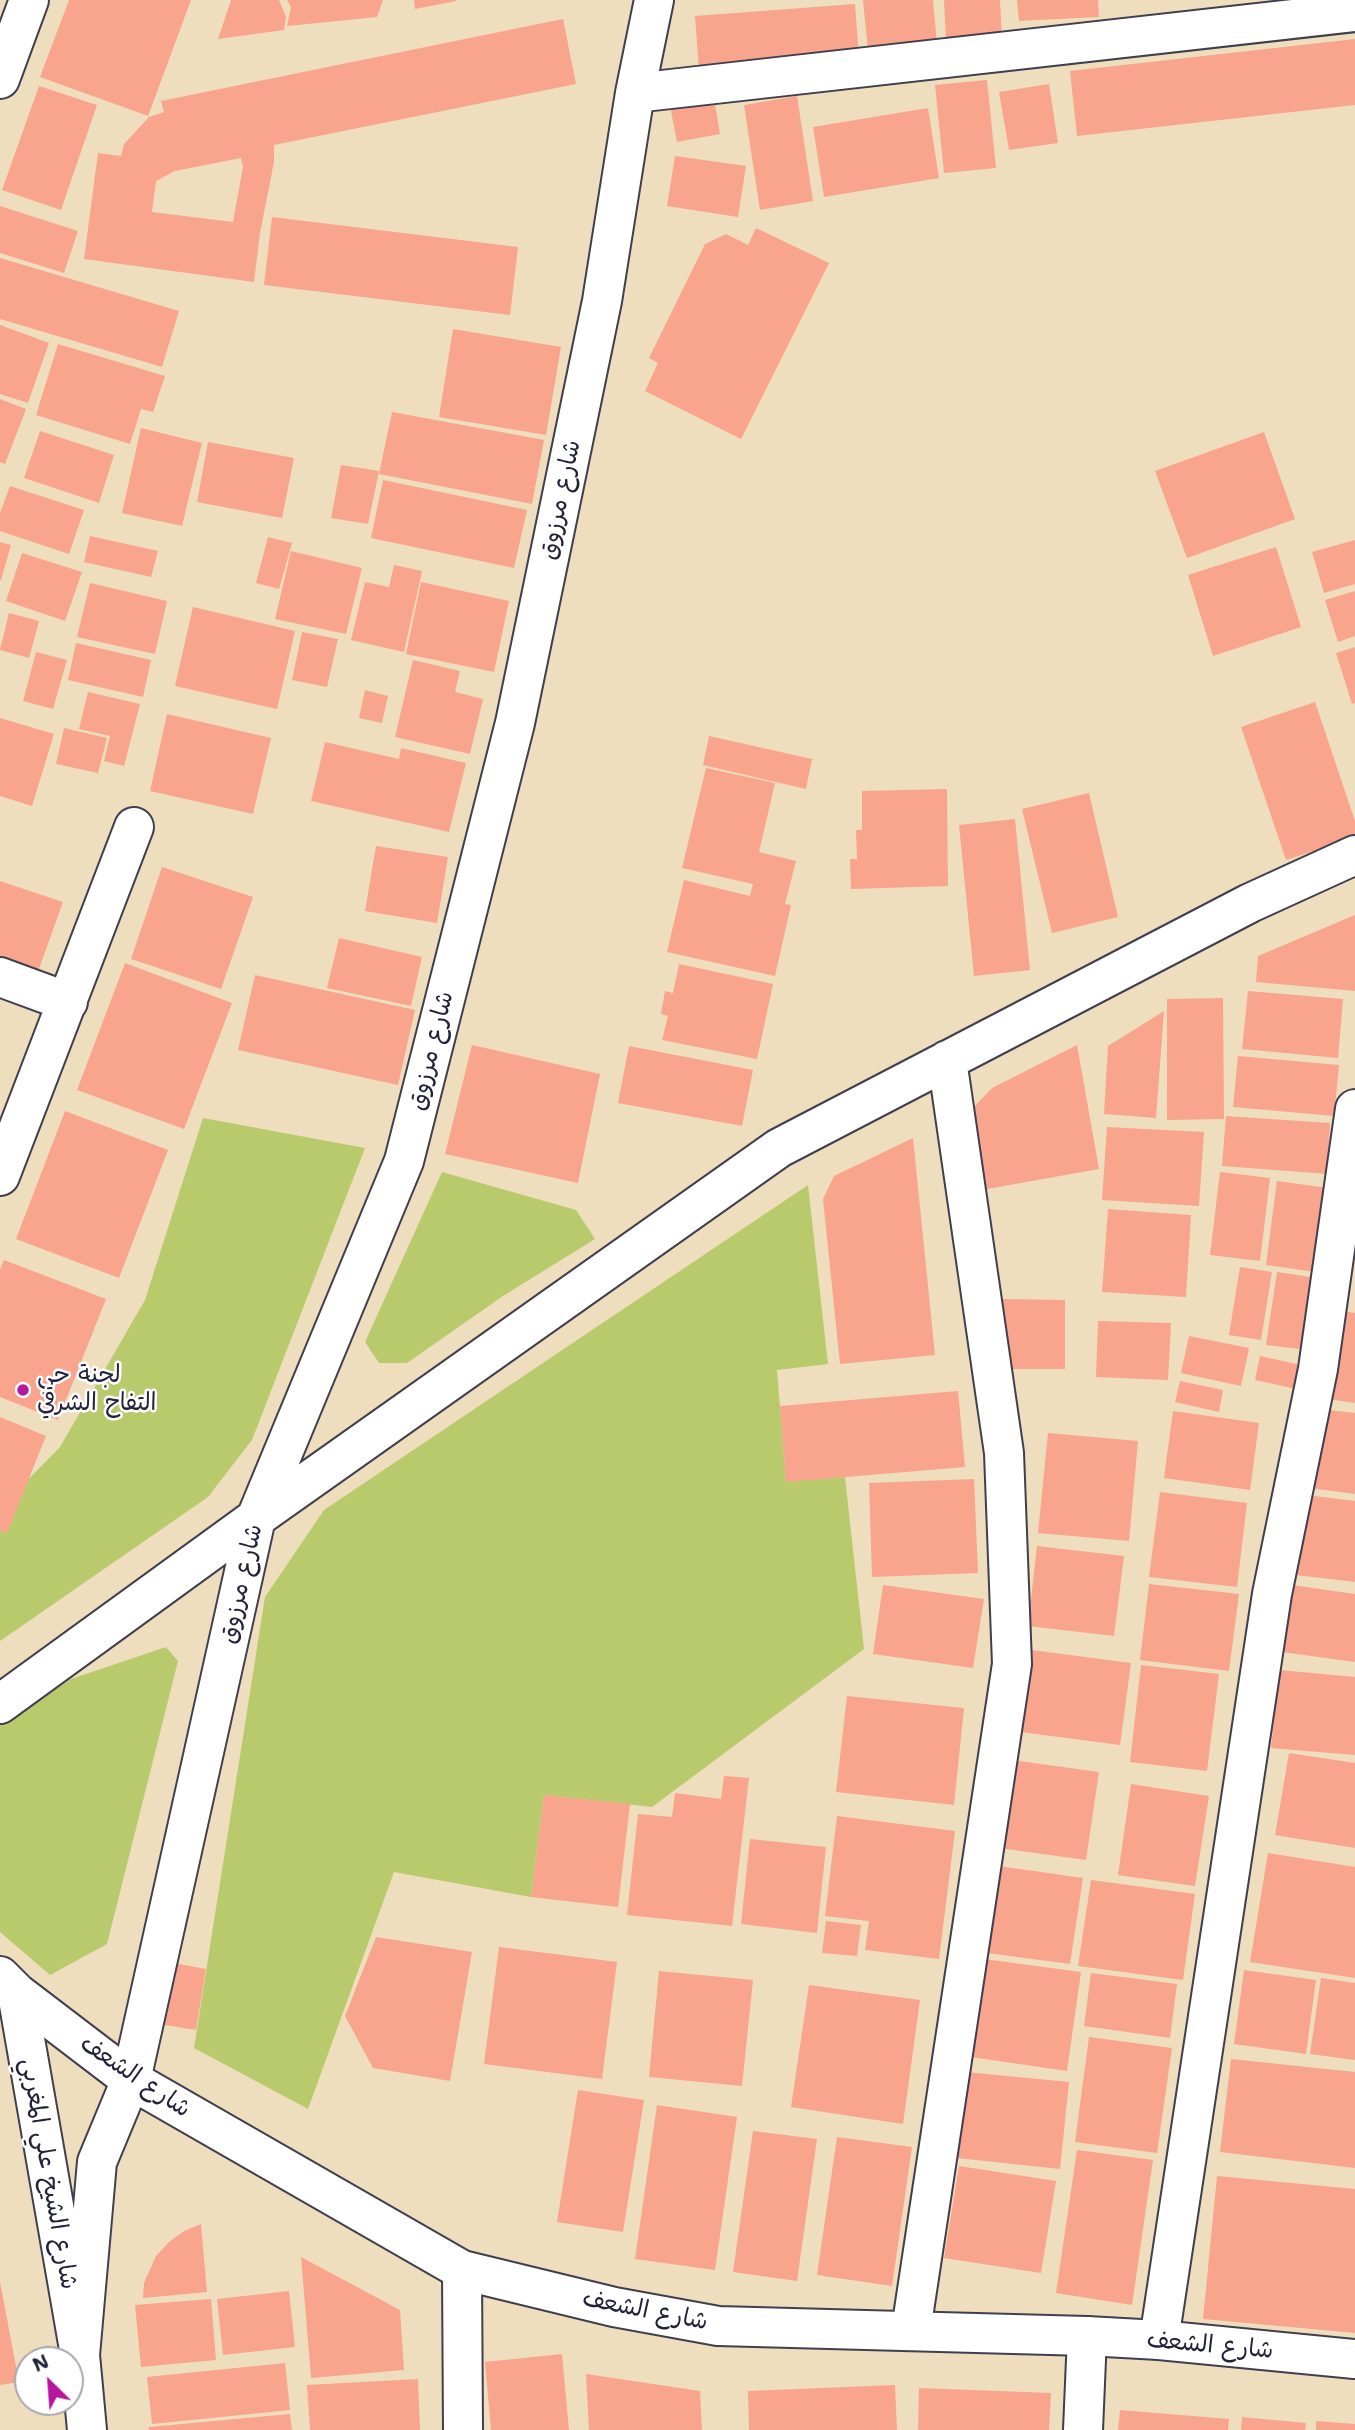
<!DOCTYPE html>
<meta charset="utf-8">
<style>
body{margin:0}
#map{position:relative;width:1355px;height:2430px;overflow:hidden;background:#eedebe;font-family:"Shantell Sans",sans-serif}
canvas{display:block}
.north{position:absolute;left:14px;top:2346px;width:70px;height:70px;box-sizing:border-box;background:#fff;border:2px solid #a7a7b1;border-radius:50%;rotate:335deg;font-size:19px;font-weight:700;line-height:28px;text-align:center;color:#22223b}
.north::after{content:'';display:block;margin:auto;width:24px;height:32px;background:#b5179e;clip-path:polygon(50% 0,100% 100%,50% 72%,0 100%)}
</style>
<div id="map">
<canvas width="1355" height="2430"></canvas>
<div class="north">N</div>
</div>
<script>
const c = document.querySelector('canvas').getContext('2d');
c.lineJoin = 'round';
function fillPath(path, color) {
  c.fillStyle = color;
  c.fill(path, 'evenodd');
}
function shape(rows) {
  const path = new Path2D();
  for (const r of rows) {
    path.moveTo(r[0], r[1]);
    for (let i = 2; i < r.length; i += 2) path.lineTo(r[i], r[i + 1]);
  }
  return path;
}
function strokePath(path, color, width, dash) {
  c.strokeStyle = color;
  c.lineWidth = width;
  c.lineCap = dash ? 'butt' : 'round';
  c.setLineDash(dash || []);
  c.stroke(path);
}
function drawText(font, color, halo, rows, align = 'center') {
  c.font = font + ' "Shantell Sans","Playpen Sans Arabic",sans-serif';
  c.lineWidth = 5;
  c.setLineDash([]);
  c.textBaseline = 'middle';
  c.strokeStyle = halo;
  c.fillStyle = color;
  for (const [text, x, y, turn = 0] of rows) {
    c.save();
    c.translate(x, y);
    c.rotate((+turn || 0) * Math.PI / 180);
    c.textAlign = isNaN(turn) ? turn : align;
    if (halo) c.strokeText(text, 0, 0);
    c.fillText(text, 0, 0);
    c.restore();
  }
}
const green = shape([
 [203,1118,365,1148,252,1440,208,1497,0,1641,0,1508,60,1447,145,1300],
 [442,1172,576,1210,595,1239,503,1296,407,1363,379,1363,365,1342],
 [808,1185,828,1364,777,1370,786,1481,845,1477,864,1649,652,1807,544,1795,531,1897,394,1872,308,2109,194,2048,265,1597,324,1510],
 [166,1647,178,1661,107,1944,50,1975,0,1932,0,1725,71,1679]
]);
const building = shape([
 [69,0,191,0,148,116,40,77],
 [231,0,279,0,286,17,284,30,218,39],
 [287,0,383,0,377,17,287,26,291,7],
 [414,0,456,0,456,1,415,9],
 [863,0,933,0,937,44,868,51],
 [944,0,1000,0,1002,39,946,41],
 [1017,0,1098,0,1099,17,1019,21],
 [855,4,859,57,699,70,695,16],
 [563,19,576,84,274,145,274,162,260,233,254,282,84,259,98,153,121,156,124,144,149,117,164,112,161,101],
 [241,158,243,167,233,222,152,212,156,181,175,171],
 [1355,39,1355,105,1077,136,1070,71],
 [987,80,996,168,944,173,935,85],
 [1049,84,1058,143,1009,150,999,92],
 [39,86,97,105,61,210,2,190],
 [797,96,813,201,760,210,744,105],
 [714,98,720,134,677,142,670,106],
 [928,108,939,178,824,197,813,127],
 [675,156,746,166,738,217,667,206],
 [0,206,78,231,64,273,0,253],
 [272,217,518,247,510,315,264,285],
 [756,228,829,263,741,439,645,391,658,363,649,358,705,244,726,234,748,245],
 [0,258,179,311,162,367,0,319],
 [0,325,49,343,28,403,0,394],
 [453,329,561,347,546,435,439,417],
 [58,344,165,376,153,412,141,409,130,444,36,415],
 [0,399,26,409,5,464,0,462],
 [392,412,544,440,532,504,379,474],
 [141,428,202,443,182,526,122,513],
 [40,431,114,455,99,503,24,478],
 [1264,432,1295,519,1187,558,1155,471],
 [208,442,294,458,282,518,197,502],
 [341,465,379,471,368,524,331,518],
 [383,480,527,510,514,568,371,538],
 [10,486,84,510,69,554,0,531,0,513],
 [90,536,158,551,151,577,84,562],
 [268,537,292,543,279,589,256,583],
 [1355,540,1355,584,1324,593,1312,552],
 [0,542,11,545,1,580,0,580],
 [1276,547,1301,627,1213,656,1188,575],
 [291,551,362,568,346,634,275,619],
 [22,553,82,572,65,621,6,601],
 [394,565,422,571,404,652,351,640,365,582,389,587],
 [421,582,509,601,494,672,406,654],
 [90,583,167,601,155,654,77,637],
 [1355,591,1355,636,1338,642,1325,600],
 [193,607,295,631,277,709,175,686],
 [9,613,39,621,29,658,0,650],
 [302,632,338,639,327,687,292,680],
 [76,643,151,660,143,697,68,680],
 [1355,647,1355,703,1352,704,1336,653],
 [36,652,67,660,53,709,23,701],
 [413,660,460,671,455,692,483,699,470,754,395,737],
 [365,690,388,696,382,723,359,718],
 [88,692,140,704,124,766,104,761,110,736,79,729],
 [1315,702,1355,821,1355,837,1286,860,1241,727],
 [167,714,271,738,253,814,150,791],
 [0,718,54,734,32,806,0,796],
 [64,728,107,738,98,773,56,764],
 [709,736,812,759,806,789,703,765],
 [325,742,399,759,401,748,466,763,449,832,311,801],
 [706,768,775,783,759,852,796,861,785,904,791,905,775,976,667,952,684,880,750,896,753,884,682,868],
 [947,789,948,886,851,889,850,859,857,859,856,830,862,830,862,791],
 [1089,793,1118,917,1052,933,1022,809],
 [1015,819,1030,970,974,976,959,825],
 [376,846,448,857,437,923,365,911],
 [162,867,253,897,221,989,131,959],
 [0,881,63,902,35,980,0,967],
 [1355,915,1355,991,1256,982,1258,956],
 [339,938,422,957,411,1006,327,988],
 [125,963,232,1003,184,1129,77,1090],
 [679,964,773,984,757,1059,662,1040,668,1016,661,1014,665,991,673,993],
 [255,975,415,1010,398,1085,238,1050],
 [1248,991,1343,999,1338,1058,1242,1049],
 [1223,998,1224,1119,1167,1120,1167,999],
 [1164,1011,1156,1118,1104,1114,1108,1046],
 [472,1045,600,1074,578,1183,445,1154],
 [1077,1045,1099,1169,987,1189,972,1109,992,1088],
 [629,1046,753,1070,742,1126,618,1103],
 [1238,1056,1339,1065,1334,1116,1233,1107],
 [65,1111,168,1150,119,1278,16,1239],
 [1226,1116,1330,1123,1327,1174,1222,1166],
 [1107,1127,1204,1132,1199,1206,1102,1200],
 [913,1138,935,1355,840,1364,823,1199,834,1176],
 [1220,1172,1270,1178,1260,1261,1210,1255],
 [1277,1181,1328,1188,1316,1272,1266,1265],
 [1108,1209,1191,1215,1186,1297,1102,1292],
 [4,1260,106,1299,58,1420,0,1397,0,1270],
 [1240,1267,1272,1272,1261,1340,1229,1335],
 [1277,1272,1318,1278,1308,1350,1266,1345],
 [1000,1299,1065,1300,1065,1369,1000,1369],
 [1334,1310,1355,1313,1355,1403,1321,1398],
 [1098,1321,1171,1323,1168,1380,1096,1377],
 [1189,1336,1249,1348,1241,1386,1181,1373],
 [1260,1356,1301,1365,1296,1389,1255,1380],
 [1180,1381,1223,1390,1219,1412,1175,1402],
 [958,1391,965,1467,786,1482,780,1406],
 [1319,1409,1355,1413,1355,1494,1309,1488],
 [1173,1411,1259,1423,1250,1490,1164,1478],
 [0,1417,46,1436,7,1533,0,1530],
 [1048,1433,1138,1441,1129,1541,1038,1533],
 [974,1479,978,1573,872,1577,869,1483],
 [1160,1492,1247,1503,1237,1587,1149,1577],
 [1306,1495,1355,1501,1355,1582,1296,1575],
 [1037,1546,1124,1556,1114,1636,1028,1626],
 [1149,1584,1239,1594,1229,1671,1140,1660],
 [883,1585,984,1599,973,1668,873,1654],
 [1292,1585,1355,1594,1355,1662,1282,1652],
 [1024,1649,1131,1663,1120,1745,1013,1731],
 [1141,1665,1219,1674,1207,1771,1130,1762],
 [1279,1670,1355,1677,1355,1755,1271,1748],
 [847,1696,964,1708,954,1805,836,1792],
 [1289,1753,1355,1763,1355,1848,1275,1835],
 [1012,1760,1099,1772,1086,1860,999,1848],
 [724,1776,749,1778,732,1926,627,1915,638,1814,672,1817,675,1793,721,1799],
 [1131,1784,1209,1796,1195,1886,1118,1875],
 [544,1795,630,1804,618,1907,531,1897],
 [837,1816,955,1831,939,1959,865,1950,869,1921,825,1916],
 [750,1839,826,1847,817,1933,741,1924],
 [1268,1853,1355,1867,1355,1978,1250,1962],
 [999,1866,1083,1878,1070,1964,987,1953],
 [1091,1880,1195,1894,1183,1980,1078,1966],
 [826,1921,861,1925,857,1956,822,1953],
 [376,1937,472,1952,450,2081,373,2068,345,2016],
 [499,1947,617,1962,602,2079,484,2064],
 [984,1959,1081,1972,1067,2071,971,2057],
 [168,1962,206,1969,196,2030,159,2024],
 [1244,1970,1316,1980,1306,2054,1234,2044],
 [659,1971,753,1980,742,2086,649,2077],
 [1091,1973,1177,1984,1170,2038,1084,2026],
 [1321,1978,1355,1983,1355,2060,1310,2054],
 [809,1985,920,2000,903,2124,791,2107],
 [1089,2037,1172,2048,1157,2153,1075,2142],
 [1231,2059,1355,2072,1355,2168,1220,2152],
 [966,2072,1069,2082,1060,2169,957,2158],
 [578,2090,644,2100,623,2232,557,2222],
 [657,2105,737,2117,715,2270,635,2259],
 [753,2131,817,2139,797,2281,733,2272],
 [837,2137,912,2147,892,2286,817,2275],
 [1077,2150,1153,2160,1132,2305,1056,2293],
 [959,2166,1056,2181,1041,2273,944,2258],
 [1217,2176,1355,2189,1355,2333,1203,2319],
 [201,2224,207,2292,143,2298,144,2283,156,2256,169,2242,184,2231],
 [301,2257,400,2310,404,2370,311,2378],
 [0,2282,19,2382,0,2385],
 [289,2291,295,2347,223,2355,217,2299],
 [211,2299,216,2360,141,2367,135,2305],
 [562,2354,569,2430,491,2430,485,2362],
 [285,2363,290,2410,152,2424,147,2377],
 [586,2374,700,2391,702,2430,589,2430],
 [418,2379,420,2430,310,2430,307,2385],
 [895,2385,897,2430,749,2430,748,2391],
 [919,2388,1051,2393,1049,2430,918,2430],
 [1120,2410,1229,2419,1228,2430,1118,2430],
 [290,2414,292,2430,149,2430,149,2427],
 [1242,2417,1306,2423,1305,2430,1241,2430],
 [1316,2421,1355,2424,1355,2430,1316,2430]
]);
const minor = shape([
 [0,79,29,0],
 [635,93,1355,12],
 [0,977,68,1002],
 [0,1176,134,827],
 [0,1704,256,1518,779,1148,1250,903,1355,855],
 [131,2080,256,1518,404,1161,515,723,602,301,635,93,654,0],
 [462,2270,463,2430],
 [911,2330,1012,1664,1004,1453,947,1060],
 [1159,2340,1272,1594,1318,1369,1355,1109],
 [1083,2430,1087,2336]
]);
const tertiary = shape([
 [0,1976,17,1993,131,2080,462,2270,614,2307,718,2326,1087,2336,1159,2340,1355,2359],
 [17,1993,80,2355],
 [87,2430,80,2355,97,2162,131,2080]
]);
const markers = [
 [23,1390,7,"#b5179e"]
];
const streetNames = [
 ["شارع مرزوق",561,500,-78],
 ["شارع مرزوق",432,1051,-76],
 ["شارع مرزوق",242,1584,-77],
 ["شارع الشعف",135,2077,34],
 ["شارع الشيخ علي المغربي",48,2174,80],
 ["شارع الشعف",645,2311,11],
 ["شارع الشعف",1210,2346,5]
];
const poiNames = [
 ["لجنة حي",37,1376],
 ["التفاح الشرقي",37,1404]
];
fillPath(green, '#b9ca6d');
fillPath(building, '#f9a48d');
strokePath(minor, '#413e4f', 42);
strokePath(tertiary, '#413e4f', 42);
strokePath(minor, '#fff', 38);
strokePath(tertiary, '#fff', 38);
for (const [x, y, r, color] of markers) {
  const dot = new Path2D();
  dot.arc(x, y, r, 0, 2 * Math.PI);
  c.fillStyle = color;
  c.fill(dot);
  strokePath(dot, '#fff', 2.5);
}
drawText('24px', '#22223b', '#fff', streetNames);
drawText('24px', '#22223b', '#fff', poiNames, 'left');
</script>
